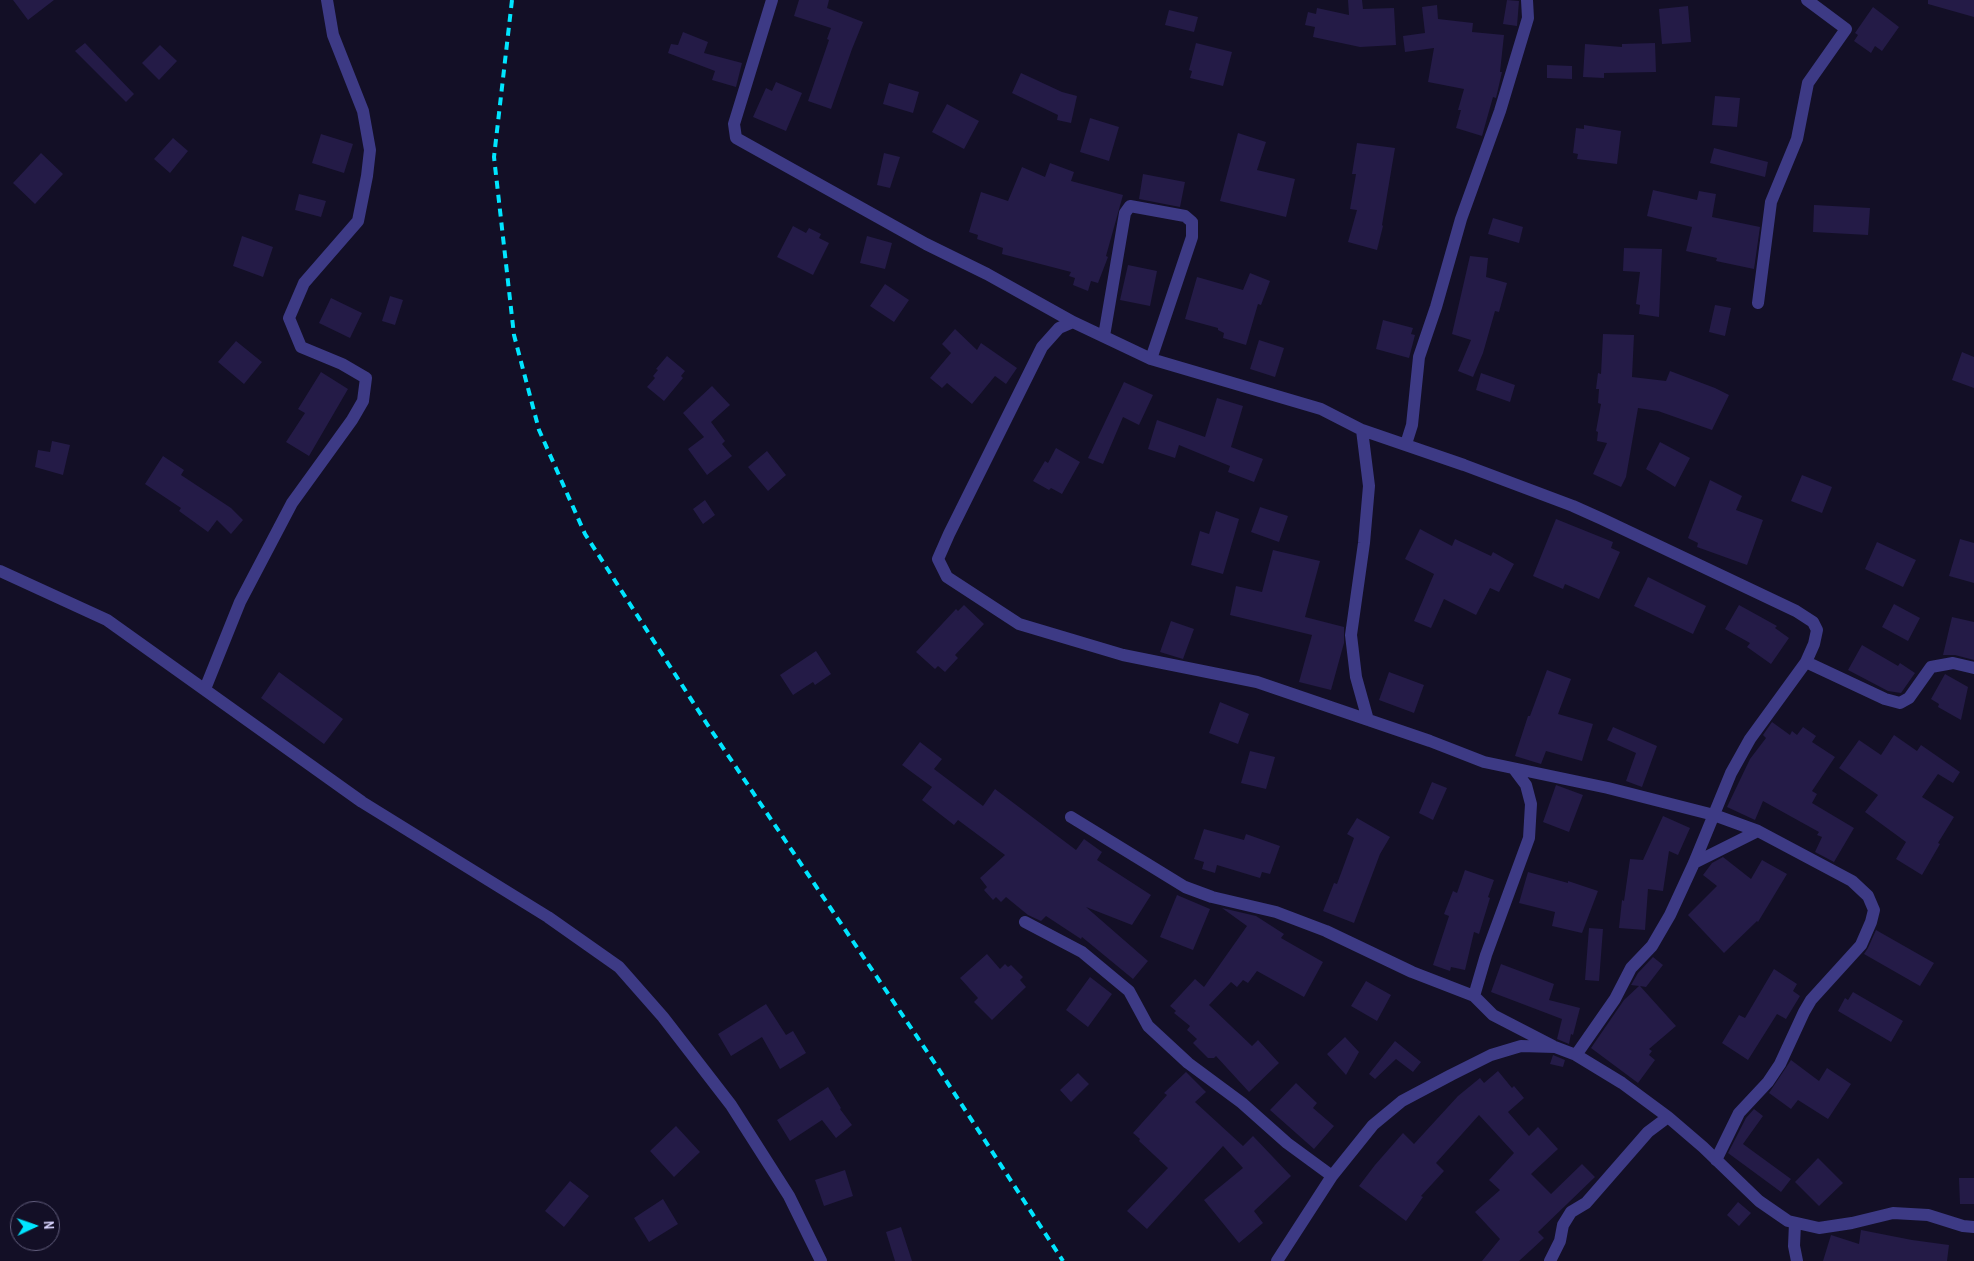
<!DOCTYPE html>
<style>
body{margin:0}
#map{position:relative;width:1974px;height:1261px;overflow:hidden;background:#130f26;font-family:"Archivo Narrow",sans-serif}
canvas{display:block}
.north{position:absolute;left:10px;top:1201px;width:50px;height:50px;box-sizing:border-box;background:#130f26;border:1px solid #625e7d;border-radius:50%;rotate:87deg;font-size:14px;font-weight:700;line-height:20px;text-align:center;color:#d9d4ff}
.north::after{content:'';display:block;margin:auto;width:18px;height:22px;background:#00e5ff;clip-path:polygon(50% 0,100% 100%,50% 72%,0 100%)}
</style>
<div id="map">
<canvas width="1974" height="1261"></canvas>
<div class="north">N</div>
</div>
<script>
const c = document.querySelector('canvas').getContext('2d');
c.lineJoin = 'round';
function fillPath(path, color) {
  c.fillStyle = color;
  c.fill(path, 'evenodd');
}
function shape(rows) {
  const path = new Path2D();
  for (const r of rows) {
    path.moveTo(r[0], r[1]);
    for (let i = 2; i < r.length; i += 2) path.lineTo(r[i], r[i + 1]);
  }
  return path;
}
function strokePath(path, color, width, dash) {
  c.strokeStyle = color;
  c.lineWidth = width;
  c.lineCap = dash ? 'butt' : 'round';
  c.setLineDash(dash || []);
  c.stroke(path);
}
const building = shape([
 [13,0,54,0,28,20],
 [799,0,829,0,827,8,863,22,852,49,831,109,808,101,829,40,827,39,831,28,794,16],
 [1348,0,1362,0,1363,9,1394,8,1396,45,1360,47,1313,37,1315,27,1305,25,1308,12,1316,14,1317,8,1349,15],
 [1507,0,1519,1,1517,26,1503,24],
 [1928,0,1974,0,1974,17,1928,4],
 [1437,5,1438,19,1473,23,1472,32,1504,35,1500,72,1502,72,1496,98,1493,97,1482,136,1456,128,1461,110,1458,110,1464,89,1428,82,1434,48,1405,52,1403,36,1425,33,1422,7],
 [1688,6,1691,42,1662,44,1659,9],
 [1873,7,1899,27,1882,51,1875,46,1871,53,1854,41,1858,35,1855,33],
 [1169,10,1198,17,1194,32,1165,25],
 [683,32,708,42,704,53,742,63,736,87,712,80,715,71,668,53,671,44,678,45],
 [85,43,134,94,126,102,75,51],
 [1196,43,1232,52,1223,86,1190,78,1192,71,1189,70],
 [1655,43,1656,72,1604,73,1604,78,1583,77,1585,44,1622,47,1622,44],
 [160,45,177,61,159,80,142,63],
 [1547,65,1572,66,1572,79,1547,78],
 [1021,73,1062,92,1077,96,1071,123,1057,120,1058,115,1012,93],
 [776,82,802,93,786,131,753,117,766,88,772,91],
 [889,83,919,92,913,113,883,104],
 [1715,96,1740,98,1737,127,1712,125],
 [947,104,979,121,964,149,932,132],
 [1090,118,1119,127,1109,161,1080,152],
 [1584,125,1621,131,1617,164,1577,159,1578,154,1573,153,1576,128,1584,129],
 [1238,133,1266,142,1257,170,1295,179,1286,217,1220,201],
 [321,134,353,144,344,173,312,163],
 [173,138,188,151,170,173,154,159],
 [1357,143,1395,148,1382,225,1383,226,1377,250,1348,242,1357,210,1350,209,1356,174,1352,174],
 [1714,148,1768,162,1765,177,1710,163],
 [41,153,63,174,35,204,13,183],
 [884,153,900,157,890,188,877,185],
 [1050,163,1074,172,1071,181,1123,195,1106,256,1108,257,1098,283,1091,281,1088,291,1073,285,1075,278,1069,276,1071,272,1002,254,1003,248,977,239,978,235,969,232,981,192,1008,201,1022,167,1045,177],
 [1143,174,1185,182,1180,207,1139,199],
 [1653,190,1697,200,1699,191,1716,194,1712,217,1760,227,1754,269,1716,261,1717,258,1686,251,1692,227,1647,216],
 [299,194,326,201,321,217,295,210],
 [1814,205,1870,208,1868,235,1813,232],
 [1493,218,1523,227,1519,243,1488,234],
 [793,226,806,233,809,228,821,234,819,238,829,243,813,275,777,257],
 [242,236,273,247,263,277,233,266],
 [867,236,892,243,885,269,860,263],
 [1624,248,1662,249,1659,317,1639,314,1640,305,1636,304,1640,272,1623,271],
 [1470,256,1488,258,1486,277,1507,283,1499,312,1495,311,1483,353,1473,377,1458,371,1471,340,1452,334],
 [1128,265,1157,271,1150,306,1120,300],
 [1250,273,1270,281,1261,305,1258,304,1246,345,1223,338,1224,333,1218,330,1218,328,1185,319,1197,277,1243,290],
 [885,284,909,300,894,322,870,306],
 [390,296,403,300,395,325,382,321],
 [331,298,362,313,350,338,319,323],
 [1715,305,1731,308,1725,336,1709,332],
 [1383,320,1413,328,1411,334,1415,335,1409,358,1376,349],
 [955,329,977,350,981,343,1017,368,1006,384,995,376,972,404,947,383,942,388,930,378,951,353,942,344],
 [1603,334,1634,335,1632,377,1666,381,1670,371,1715,388,1729,395,1712,430,1658,411,1638,408,1626,477,1621,487,1593,474,1607,443,1597,441,1598,432,1596,431,1601,404,1598,403,1599,389,1596,389,1598,373,1601,374],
 [1259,340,1284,348,1275,377,1250,369],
 [236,341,262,362,244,384,218,362],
 [1962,352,1974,357,1974,388,1952,380],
 [667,356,685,371,681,376,683,378,664,401,647,387,655,378,653,376,658,370,656,369],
 [321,372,348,389,309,456,286,442,305,413,298,409],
 [1481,373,1515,385,1510,402,1476,390],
 [1124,382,1153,395,1139,425,1123,417,1103,464,1088,458],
 [712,386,730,405,711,422,725,441,722,444,732,456,707,475,688,449,704,437,683,413],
 [1217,398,1243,406,1231,447,1263,459,1254,482,1228,472,1230,466,1179,445,1175,458,1148,449,1157,420,1205,437],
 [52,441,70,445,63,475,35,467,38,450,50,452],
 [1660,442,1690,458,1675,487,1646,469],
 [1056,448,1080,462,1062,494,1051,488,1049,490,1033,481,1045,461,1048,463],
 [767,451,786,475,768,491,748,467],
 [163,456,184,470,181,475,231,508,243,520,231,534,217,520,208,532,179,511,181,508,145,484],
 [1802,475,1832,487,1822,513,1791,501],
 [1710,480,1742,496,1736,510,1763,520,1747,565,1697,547,1698,543,1688,538],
 [705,500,715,515,703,524,693,509],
 [1260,507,1288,516,1279,542,1251,532],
 [1216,511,1239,519,1223,574,1191,565,1200,531,1209,534],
 [1556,519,1613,542,1611,548,1620,552,1599,599,1565,584,1563,589,1533,576],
 [1420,529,1452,546,1455,539,1491,556,1493,552,1514,564,1499,592,1490,588,1476,615,1444,599,1431,628,1414,621,1434,574,1405,559],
 [1960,539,1974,543,1974,583,1949,576],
 [1877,542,1916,560,1903,587,1865,569],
 [1273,550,1320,561,1305,617,1344,627,1344,643,1331,690,1299,682,1312,635,1230,615,1236,586,1262,592],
 [1648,577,1706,606,1693,634,1634,606],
 [1894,604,1920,618,1908,641,1882,627],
 [964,605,984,624,955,655,958,658,945,672,938,666,935,669,916,652,956,609,958,611],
 [1739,605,1777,626,1775,628,1789,638,1771,664,1747,647,1750,643,1725,629],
 [1952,617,1974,622,1974,660,1955,655,1943,655],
 [1171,621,1194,629,1183,659,1160,652],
 [1862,645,1898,666,1900,663,1915,673,1901,693,1888,691,1848,670],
 [816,651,831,674,815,685,813,682,793,695,780,675],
 [1547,670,1571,679,1558,714,1593,724,1582,761,1546,751,1541,764,1515,756,1528,716,1530,716],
 [279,672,343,719,324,744,261,698],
 [1389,672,1424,685,1414,713,1379,700],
 [1945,674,1968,687,1961,720,1938,707,1939,704,1931,699],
 [1220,702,1249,714,1238,744,1209,733],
 [1772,722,1790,735,1792,731,1797,735,1803,727,1816,736,1812,742,1835,757,1812,791,1817,794,1812,803,1854,828,1834,862,1815,852,1822,837,1817,835,1819,832,1763,801,1755,820,1727,807,1750,759,1766,738,1763,735],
 [1613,727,1657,746,1642,787,1626,781,1636,753,1607,740],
 [1894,735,1917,751,1921,745,1960,772,1953,783,1938,774,1922,797,1954,817,1938,843,1940,844,1922,875,1896,859,1906,842,1865,812,1878,795,1839,768,1859,740,1881,755],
 [920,742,942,759,934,769,983,806,995,789,1076,850,1084,839,1102,852,1097,860,1151,895,1132,925,1086,907,1148,961,1133,979,1082,937,1081,939,1046,916,1041,921,1028,915,1006,897,1001,902,996,897,993,900,984,890,987,887,980,878,1005,855,958,820,954,825,922,800,932,787,902,765],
 [1250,751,1275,757,1266,789,1241,783],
 [1432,782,1447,788,1433,820,1419,813],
 [1556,785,1583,795,1569,832,1543,822],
 [1663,816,1690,828,1678,855,1669,851,1663,891,1648,889,1645,930,1619,928,1622,900,1624,901,1630,859,1643,860],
 [1357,818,1390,837,1380,854,1354,923,1323,911,1334,883,1337,884,1354,838,1347,834],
 [1204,829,1244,840,1246,834,1280,846,1270,874,1262,872,1260,878,1217,865,1215,873,1202,869,1204,862,1194,859],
 [1723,857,1751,879,1762,860,1787,874,1758,922,1757,921,1724,953,1688,915,1717,886,1703,875,1712,863],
 [1465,870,1494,880,1488,897,1490,898,1479,934,1474,932,1465,970,1451,967,1450,971,1433,965,1449,916,1444,914,1453,891,1457,893],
 [1528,872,1568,883,1568,881,1598,891,1582,933,1552,926,1555,912,1519,903],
 [1177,895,1210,909,1193,950,1160,937],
 [1222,908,1256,916,1284,934,1281,938,1323,962,1304,997,1257,971,1248,983,1243,980,1237,987,1231,982,1209,1005,1252,1046,1258,1040,1279,1063,1249,1092,1216,1056,1214,1058,1208,1058,1193,1043,1197,1039,1187,1030,1190,1026,1174,1013,1176,1011,1170,1006,1195,979,1204,987,1247,926],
 [1589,928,1603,929,1599,981,1585,980],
 [1876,930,1934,963,1920,986,1864,954,1868,948],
 [987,954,1000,969,1005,964,1008,967,1011,965,1023,977,1020,980,1026,987,992,1020,974,1002,978,998,960,978],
 [1653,957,1663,965,1646,987,1640,986,1676,1026,1649,1049,1652,1051,1649,1055,1655,1060,1638,1083,1591,1048,1624,1000,1639,986,1631,985,1638,973],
 [1501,964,1554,984,1549,1000,1580,1008,1573,1035,1571,1034,1569,1044,1557,1039,1562,1019,1491,992],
 [1774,969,1797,984,1793,991,1800,996,1786,1019,1777,1014,1748,1060,1722,1043,1739,1015,1745,1018],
 [1090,977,1112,994,1088,1027,1066,1010],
 [1366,981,1391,995,1377,1021,1351,1006],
 [1853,992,1903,1021,1891,1042,1838,1011,1845,998,1848,1000],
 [766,1004,786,1035,793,1031,806,1053,780,1069,762,1037,731,1056,718,1034],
 [1345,1037,1359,1052,1346,1075,1327,1054],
 [1395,1041,1421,1062,1413,1072,1396,1059,1375,1079,1369,1074],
 [1553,1055,1565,1060,1563,1067,1550,1064],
 [1791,1060,1819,1081,1827,1068,1851,1084,1828,1119,1798,1100,1791,1109,1769,1093],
 [1498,1071,1512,1088,1514,1086,1524,1098,1508,1112,1529,1136,1538,1127,1558,1149,1531,1174,1551,1194,1582,1164,1595,1177,1538,1232,1544,1238,1519,1261,1482,1261,1500,1239,1475,1212,1500,1190,1489,1180,1514,1153,1479,1115,1436,1163,1444,1171,1421,1196,1423,1197,1406,1221,1359,1186,1375,1165,1403,1133,1414,1144,1458,1096,1480,1078,1484,1083],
 [1186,1072,1206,1092,1195,1102,1243,1146,1253,1136,1291,1176,1254,1211,1263,1223,1239,1243,1204,1200,1243,1168,1223,1146,1147,1229,1127,1211,1168,1168,1139,1141,1140,1139,1133,1133,1167,1095,1164,1093],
 [1078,1073,1089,1084,1071,1102,1060,1090],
 [1296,1083,1317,1103,1313,1108,1334,1126,1314,1149,1270,1110],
 [828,1087,841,1108,840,1109,852,1125,836,1138,822,1120,790,1141,777,1120],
 [1754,1109,1763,1116,1743,1144,1791,1179,1781,1192,1728,1153,1746,1118],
 [676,1126,700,1152,674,1177,650,1151],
 [1818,1158,1843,1183,1819,1206,1795,1182],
 [845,1170,853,1196,824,1206,815,1180],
 [1959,1178,1974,1178,1974,1204,1960,1204],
 [570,1181,589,1196,564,1227,545,1211],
 [663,1199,678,1224,649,1242,634,1218],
 [1738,1202,1751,1213,1739,1226,1727,1215],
 [901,1227,912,1261,895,1261,886,1232],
 [1861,1230,1912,1240,1949,1245,1947,1261,1823,1261,1831,1235,1859,1244]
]);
const minor = shape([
 [772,0,734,124,736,138,926,244,987,274,1073,322],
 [1758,303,1771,202,1797,139,1808,83,1846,29,1807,0],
 [1104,336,1125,213,1130,206,1185,216,1192,222,1192,237,1151,359],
 [1362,430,1369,486,1364,543,1351,635,1356,677,1368,720],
 [1406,444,1412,425,1419,357,1436,307,1461,219,1500,111,1528,18,1527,0],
 [0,571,107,620,362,802,548,917,619,967,663,1017,731,1105,789,1196,821,1261],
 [205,689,240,602,292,503,352,420,363,401,366,378,342,364,301,347,289,318,304,283,358,221,367,176,370,150,363,111,333,35,327,0],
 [1071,817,1185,887,1212,897,1276,912,1326,931,1412,972,1474,996,1493,1015,1553,1046],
 [1694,863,1758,831],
 [1025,922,1082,952,1129,991,1148,1026,1188,1063,1242,1103,1287,1143,1332,1176],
 [1474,996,1486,955,1529,838,1531,804,1526,785,1514,769],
 [1576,1055,1615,999,1631,968,1652,946,1670,915,1694,863,1731,773,1750,739,1806,662,1885,699,1900,703,1909,698,1931,667,1953,663,1974,668],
 [1716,1160,1739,1113,1768,1082,1780,1064,1804,1012,1811,1000,1861,945,1871,922,1874,910,1868,896,1852,881,1758,831,1714,815,1608,788,1484,762,1430,741,1257,682,1123,655,1019,624,947,577,938,559,949,534,1042,347,1059,328,1073,322,1151,359,1321,409,1362,430,1464,465,1573,506,1602,519,1796,611,1813,622,1817,630,1814,644,1806,662],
 [1795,1223,1794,1246,1797,1261],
 [1277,1261,1332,1176,1373,1125,1402,1101,1451,1075,1491,1055,1521,1046,1555,1047,1576,1055,1622,1083,1668,1117,1703,1147,1759,1201,1788,1221,1819,1228,1852,1223,1893,1213,1928,1215,1963,1226,1974,1227],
 [1550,1261,1560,1241,1563,1225,1571,1212,1586,1203,1648,1132,1668,1117]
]);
const rail = shape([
 [512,0,494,157,514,335,539,430,585,534,707,724,936,1065,1063,1261]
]);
fillPath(building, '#241b47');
strokePath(minor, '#3d3a85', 12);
strokePath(rail, '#00e5ff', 4, [8, 6]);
</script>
